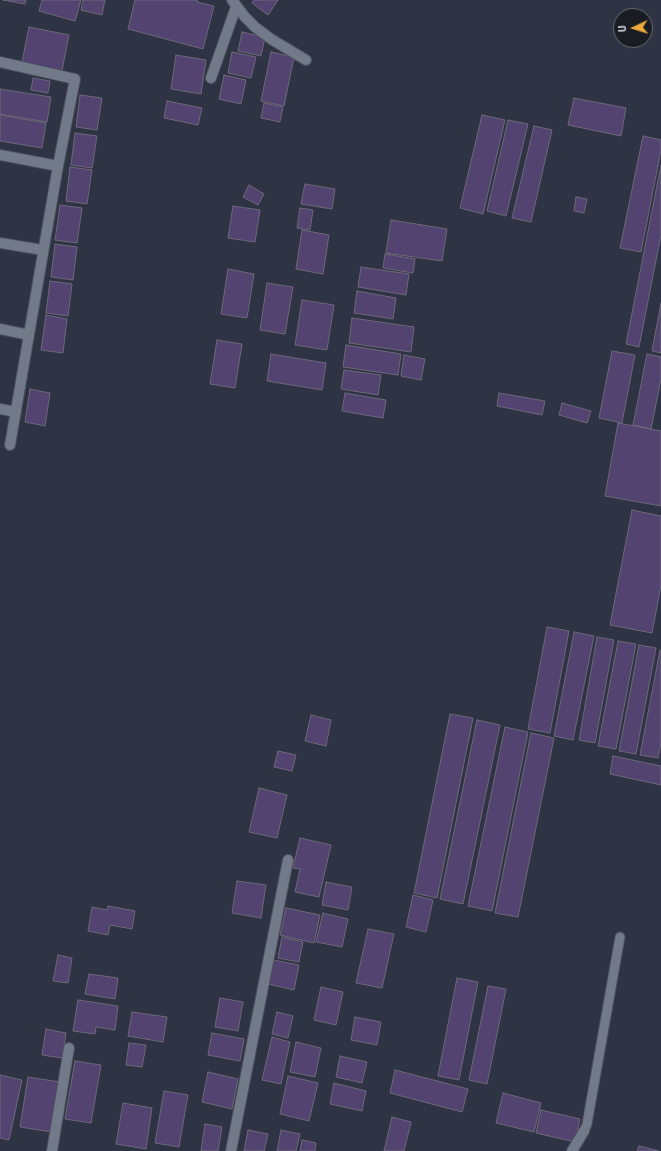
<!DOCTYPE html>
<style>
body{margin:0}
#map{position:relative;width:661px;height:1151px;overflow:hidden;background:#2e3443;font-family:"Archivo Narrow",sans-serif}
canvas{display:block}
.north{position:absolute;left:613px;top:8px;width:40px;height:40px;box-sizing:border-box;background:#191c23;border:1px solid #6a6e75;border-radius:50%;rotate:266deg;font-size:11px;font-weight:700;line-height:16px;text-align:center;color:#e4e8f1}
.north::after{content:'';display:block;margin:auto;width:14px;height:18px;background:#eca93a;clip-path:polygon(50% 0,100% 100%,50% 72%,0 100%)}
</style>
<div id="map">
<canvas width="661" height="1151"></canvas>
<div class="north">U</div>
</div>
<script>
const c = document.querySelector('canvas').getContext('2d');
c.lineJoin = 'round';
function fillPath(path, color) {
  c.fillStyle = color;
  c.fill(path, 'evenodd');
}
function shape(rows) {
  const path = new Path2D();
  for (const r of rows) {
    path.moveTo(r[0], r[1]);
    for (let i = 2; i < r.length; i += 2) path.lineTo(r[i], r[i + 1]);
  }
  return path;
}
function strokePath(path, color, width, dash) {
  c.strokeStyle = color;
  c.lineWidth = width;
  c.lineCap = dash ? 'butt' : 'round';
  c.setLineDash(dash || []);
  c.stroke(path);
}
const building = shape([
 [3,0,26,0,25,4,3,0],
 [42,0,81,0,75,21,39,11,42,0],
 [83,0,105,0,102,15,81,10,83,0],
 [135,0,197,0,197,2,214,6,203,49,128,29,135,0],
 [254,0,278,0,268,15,252,3,254,0],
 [29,27,69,35,62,71,22,62,29,27],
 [242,32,265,37,261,56,238,51,242,32],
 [232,52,256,57,251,78,228,73,232,52],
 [271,52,294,57,284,106,261,101,271,52],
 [176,55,206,60,201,94,171,89,176,55],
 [224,75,246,80,241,104,219,99,224,75],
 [33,78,50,81,48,93,31,90,33,78],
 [0,89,51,97,47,122,0,114,0,89],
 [80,95,102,98,97,130,76,127,80,95],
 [574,98,626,108,621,136,568,125,574,98],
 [167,101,202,108,198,125,164,118,167,101],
 [264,103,283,107,280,122,261,118,264,103],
 [0,115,46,123,42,148,0,141,0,115],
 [482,115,505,120,483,214,460,208,482,115],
 [508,120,528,124,506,216,487,211,508,120],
 [534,126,552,130,531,222,512,218,534,126],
 [75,133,97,136,92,168,71,165,75,133],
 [643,136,661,140,661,150,641,252,620,248,643,136],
 [661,165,661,235,639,347,626,344,661,165],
 [70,167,92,170,87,204,66,201,70,167],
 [305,184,335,189,332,209,301,204,305,184],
 [249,185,264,194,258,205,243,197,249,185],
 [576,197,587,199,584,213,574,211,576,197],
 [60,205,82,208,77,243,55,240,60,205],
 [233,206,260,210,255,242,228,238,233,206],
 [300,208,313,210,310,230,297,228,300,208],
 [391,220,447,229,442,261,386,253,391,220],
 [302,230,329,235,323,274,296,269,302,230],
 [55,244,77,247,73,280,51,277,55,244],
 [385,254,415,259,413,273,383,268,385,254],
 [361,267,409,274,406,295,358,287,361,267],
 [228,269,254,274,247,318,221,314,228,269],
 [50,281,72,284,68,316,46,313,50,281],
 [267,283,293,287,285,334,260,330,267,283],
 [357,291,396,298,393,319,354,313,357,291],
 [302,300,334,305,327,350,295,345,302,300],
 [661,303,661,353,652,351,661,303],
 [46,315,67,319,63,353,41,350,46,315],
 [352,318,414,327,411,352,349,343,352,318],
 [217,340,242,344,235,388,210,384,217,340],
 [346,345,401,354,398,375,343,367,346,345],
 [612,351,635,355,622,423,599,418,612,351],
 [271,354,326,363,322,390,267,381,271,354],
 [647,354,661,357,661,379,651,429,633,425,647,354],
 [404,355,425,359,421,380,401,376,404,355],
 [344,370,381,375,378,395,341,389,344,370],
 [30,389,50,393,45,426,25,422,30,389],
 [345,393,386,400,383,418,342,411,345,393],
 [499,393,545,401,542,415,497,406,499,393],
 [562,403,591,411,587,423,559,415,562,403],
 [618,423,661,431,661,506,605,496,618,423],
 [632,510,661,516,661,585,652,633,610,625,632,510],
 [547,627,569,631,550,733,528,729,547,627],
 [574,632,594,636,573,740,554,736,574,632],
 [597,637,614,640,595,743,579,740,597,637],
 [618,641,636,644,616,749,598,746,618,641],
 [639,645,656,648,636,754,619,751,639,645],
 [660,650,661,651,661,742,658,758,640,755,660,650],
 [450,714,473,718,437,898,414,893,450,714],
 [311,715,331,720,326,746,305,741,311,715],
 [477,720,500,725,463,904,440,899,477,720],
 [505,727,528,732,492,911,468,906,505,727],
 [531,733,554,738,518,917,495,913,531,733],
 [278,751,296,755,292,771,274,767,278,751],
 [613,756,661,766,661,785,610,774,613,756],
 [259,788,287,795,277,838,249,832,259,788],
 [300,838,331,845,319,897,295,892,300,869,293,868,300,838],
 [237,881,266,885,261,918,232,913,237,881],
 [326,882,352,887,348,910,322,905,326,882],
 [413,895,433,900,426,932,406,927,413,895],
 [108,906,135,911,132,929,110,925,108,935,88,931,92,907,107,910,108,906],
 [286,908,320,915,314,943,280,935,286,908],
 [323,913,348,919,342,947,316,942,323,913],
 [368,929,394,934,382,988,356,983,368,929],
 [282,937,303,942,299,962,278,958,282,937],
 [58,955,72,958,68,983,53,981,58,955],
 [273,960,299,965,294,990,268,984,273,960],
 [89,974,118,978,115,999,85,994,89,974],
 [457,978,478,982,459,1080,438,1076,457,978],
 [488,986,506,989,487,1084,469,1080,488,986],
 [321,987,343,992,336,1025,314,1020,321,987],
 [220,998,243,1002,238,1031,215,1027,220,998],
 [78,1000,118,1006,115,1030,96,1027,95,1034,73,1031,78,1000],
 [132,1012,167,1017,163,1042,128,1036,132,1012],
 [277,1012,293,1016,288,1038,272,1034,277,1012],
 [355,1017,381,1022,377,1045,351,1040,355,1017],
 [46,1029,66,1033,62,1058,42,1055,46,1029],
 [212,1033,244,1039,240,1061,208,1055,212,1033],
 [272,1037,290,1042,281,1084,262,1080,272,1037],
 [296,1042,321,1048,315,1077,290,1072,296,1042],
 [129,1043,146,1045,142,1067,126,1065,129,1043],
 [340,1056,367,1062,362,1083,336,1077,340,1056],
 [75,1061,101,1065,91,1123,65,1119,75,1061],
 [395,1070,468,1089,462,1112,390,1093,395,1070],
 [208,1072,238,1079,232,1109,202,1102,208,1072],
 [0,1075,22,1080,9,1140,0,1138,0,1075],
 [288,1076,318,1083,309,1121,280,1114,288,1076],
 [28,1077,60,1082,52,1132,20,1127,28,1077],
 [334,1083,366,1091,362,1111,330,1104,334,1083],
 [164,1091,188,1095,179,1147,155,1143,164,1091],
 [503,1093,541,1103,534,1132,496,1123,503,1093],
 [123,1103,152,1108,146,1149,116,1144,123,1103],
 [541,1110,580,1119,575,1142,536,1133,541,1110],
 [392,1117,411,1122,404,1151,384,1151,392,1117],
 [205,1124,222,1127,218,1151,201,1151,205,1124],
 [248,1130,268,1134,264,1151,244,1151,248,1130],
 [281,1130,300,1134,296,1151,277,1151,281,1130],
 [302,1140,316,1143,315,1151,300,1151,302,1140],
 [639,1146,659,1151,637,1151,639,1146]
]);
const service = shape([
 [584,1131,587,1124,620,937]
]);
const minor = shape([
 [232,0,245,17,255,27,271,39,306,60],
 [0,62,75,79,58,166,0,155],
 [211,78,236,7],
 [0,243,43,250],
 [0,329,29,335],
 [0,409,16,412],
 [10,445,58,166],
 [52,1151,69,1048],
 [231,1151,288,860],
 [572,1151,584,1131]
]);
fillPath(building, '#534370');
strokePath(building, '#6d6879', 1);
strokePath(service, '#4c515d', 11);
strokePath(minor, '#4c515d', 12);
strokePath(service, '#727a8a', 9);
strokePath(minor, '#727a8a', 10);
</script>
